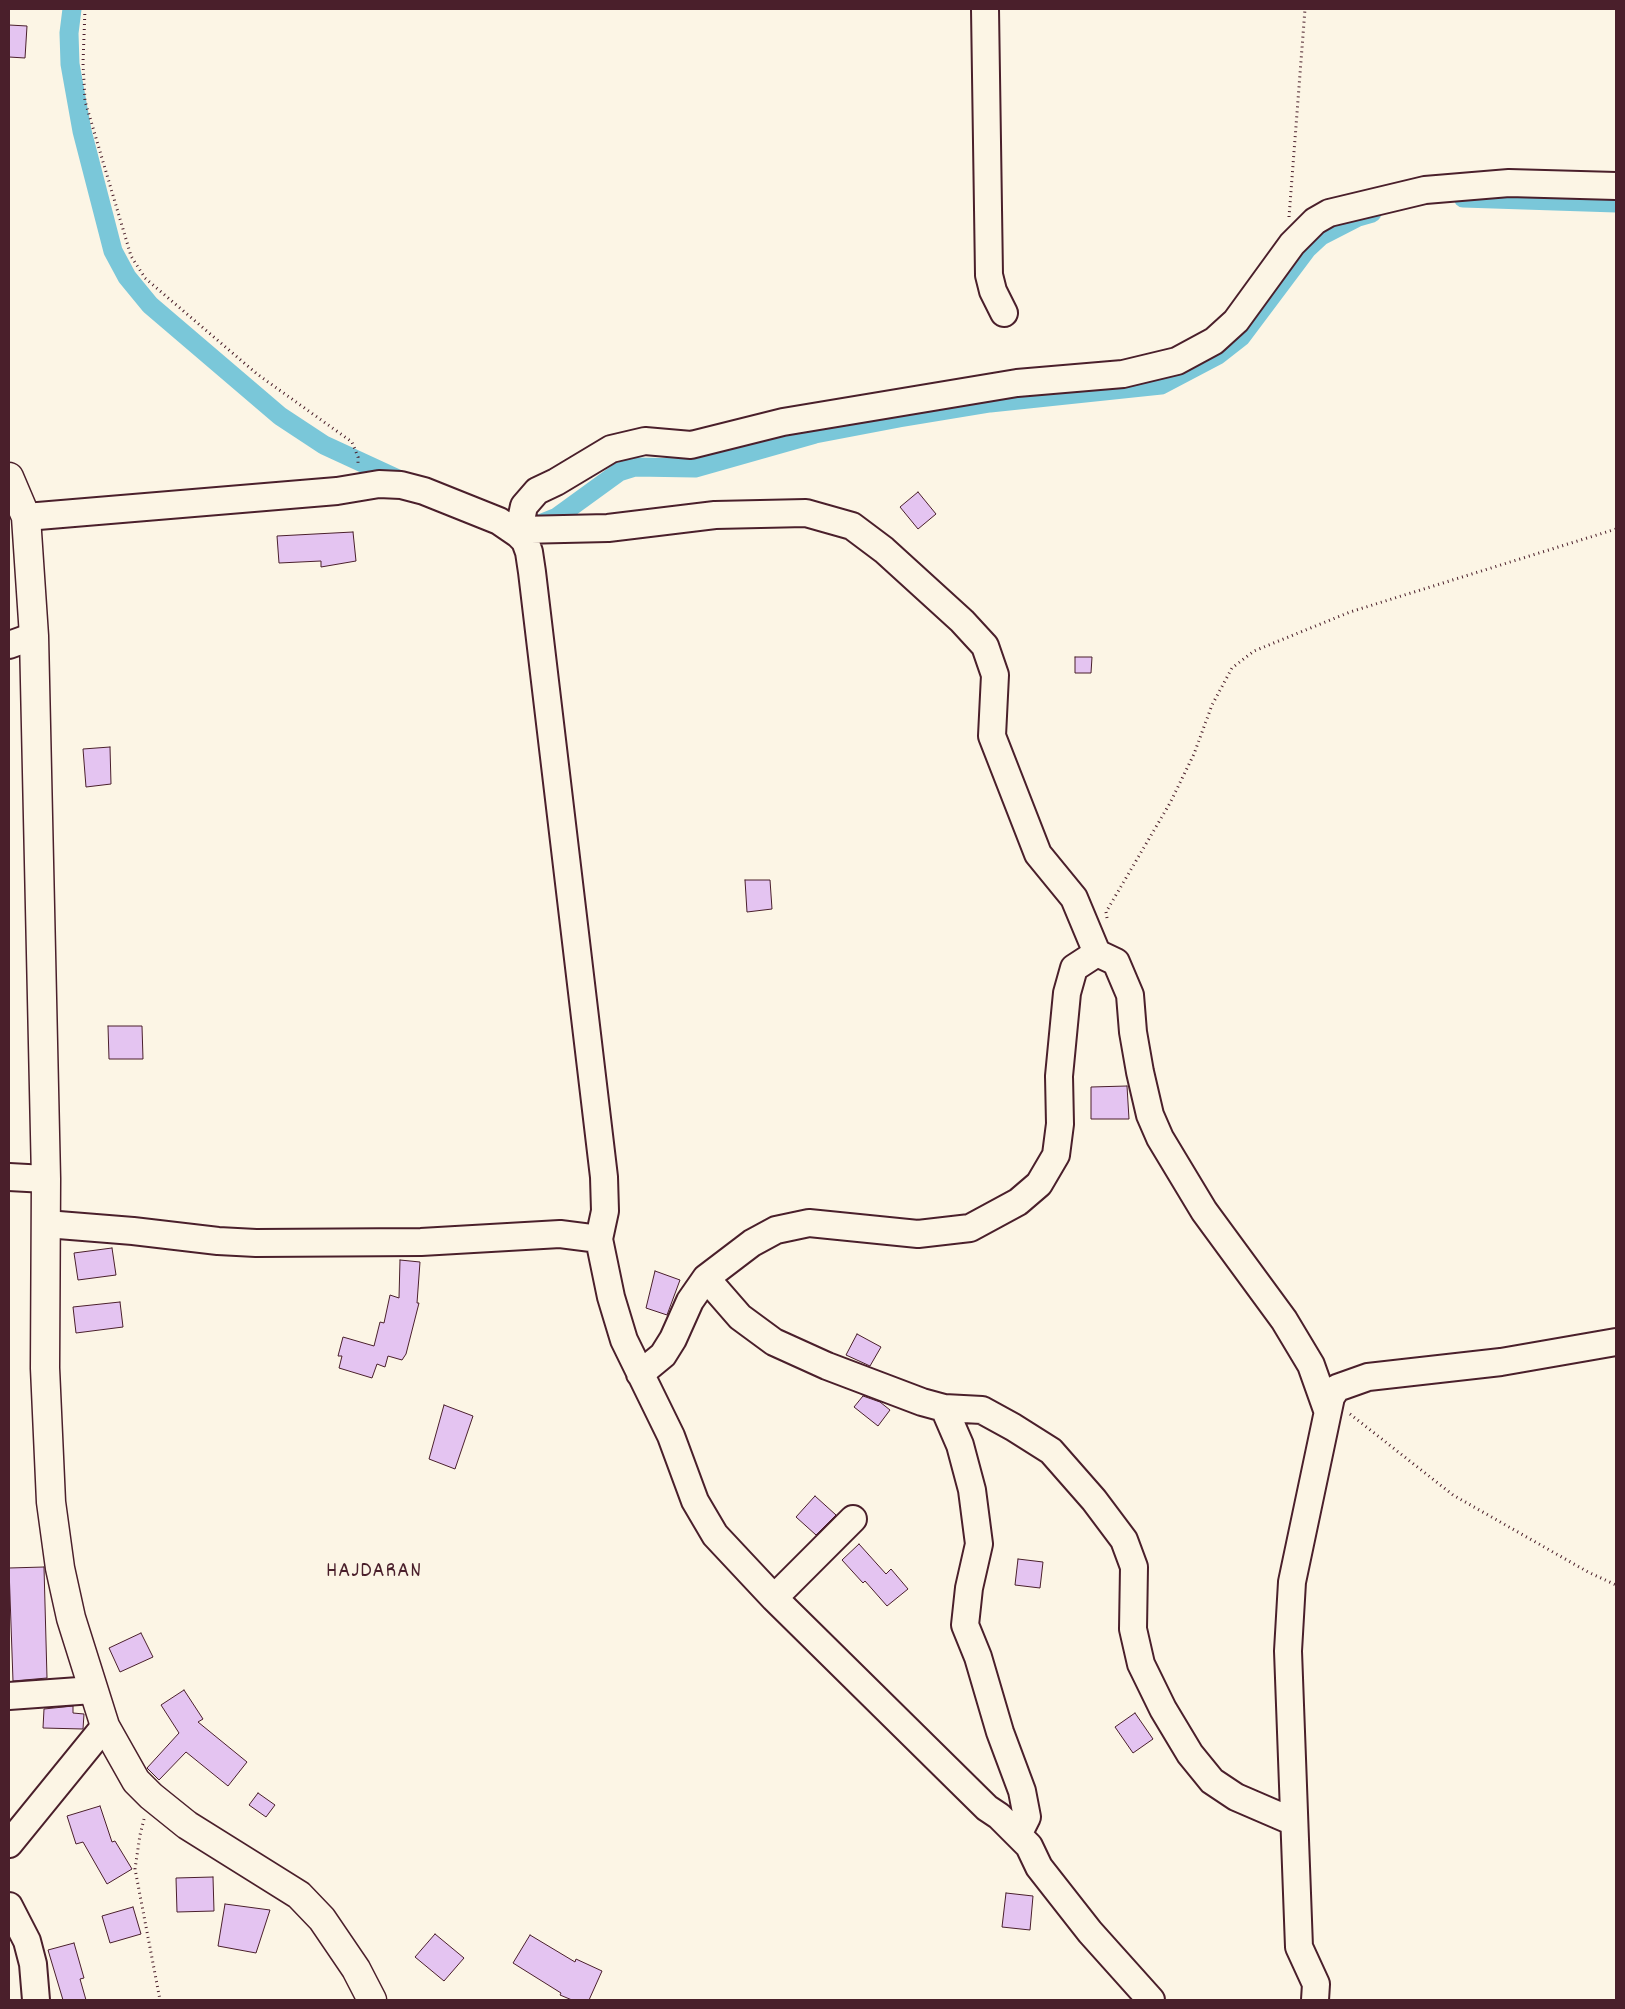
<!DOCTYPE html>
<style>
body{margin:0}
#map{position:relative;width:1625px;height:2009px;overflow:hidden;background:#fcf5e5;font-family:Dekko,sans-serif}
canvas{display:block}
.frame{position:absolute;inset:0;border:10px solid #4a1f2b;pointer-events:none}
</style>
<div id="map">
<canvas width="1625" height="2009"></canvas>
<div class="frame"></div>
</div>
<script>
const c = document.querySelector('canvas').getContext('2d');
c.lineJoin = 'round';
function shape(rows) {
  const path = new Path2D();
  for (const r of rows) {
    path.moveTo(r[0], r[1]);
    for (let i = 2; i < r.length; i += 2) path.lineTo(r[i], r[i + 1]);
  }
  return path;
}
function strokePath(path, color, width, dash) {
  c.strokeStyle = color;
  c.lineWidth = width;
  c.lineCap = dash ? 'butt' : 'round';
  c.setLineDash(dash || []);
  c.stroke(path);
}
function fillPath(path, color) {
  c.fillStyle = color;
  c.fill(path, 'evenodd');
}
function drawText(font, color, halo, rows, align = 'center') {
  c.font = font + ' Dekko,sans-serif';
  c.lineWidth = 4;
  c.setLineDash([]);
  c.textBaseline = 'middle';
  c.strokeStyle = halo;
  c.fillStyle = color;
  for (const [text, x, y, turn = 0] of rows) {
    c.save();
    c.translate(x, y);
    c.rotate((+turn || 0) * Math.PI / 180);
    c.textAlign = isNaN(turn) ? turn : align;
    if (halo) c.strokeText(text, 0, 0);
    c.fillText(text, 0, 0);
    c.restore();
  }
}
const canal = shape([
 [72,9,69,33,70,64,82,131,113,251,127,277,150,305,280,416,324,445,402,481],
 [1463,198,1616,203],
 [537,525,557,517,619,472,635,467,695,468,815,434,899,418,990,403,1161,385,1218,355,1241,337,1307,249,1321,236,1358,217,1372,213]
]);
const building = shape([
 [9,25,27,26,25,58,9,57,9,25],
 [918,492,936,514,918,529,900,507,918,492],
 [353,532,356,561,321,567,321,561,279,563,277,536,353,532],
 [1075,657,1092,657,1091,673,1075,673,1075,657],
 [110,747,111,784,86,787,83,749,110,747],
 [745,880,770,880,772,909,747,912,745,880],
 [108,1026,142,1026,143,1059,109,1059,108,1026],
 [1127,1086,1129,1119,1091,1119,1091,1087,1127,1086],
 [112,1248,116,1275,78,1280,74,1253,112,1248],
 [400,1260,420,1262,417,1303,419,1303,406,1354,402,1360,388,1356,385,1367,377,1364,372,1378,339,1368,342,1356,338,1356,343,1337,374,1346,380,1322,384,1323,390,1295,399,1298,400,1260],
 [655,1271,680,1280,667,1315,646,1308,655,1271],
 [120,1302,123,1327,76,1333,73,1307,120,1302],
 [857,1334,881,1347,870,1366,846,1355,857,1334],
 [863,1396,880,1402,890,1410,878,1426,854,1407,863,1396],
 [444,1405,473,1416,455,1469,429,1459,444,1405],
 [815,1496,836,1515,816,1535,796,1517,815,1496],
 [859,1544,886,1574,891,1569,908,1589,887,1606,865,1581,863,1583,842,1560,859,1544],
 [1018,1559,1043,1562,1040,1588,1015,1585,1018,1559],
 [44,1567,47,1678,13,1681,9,1568,44,1567],
 [141,1633,153,1657,120,1672,109,1648,141,1633],
 [184,1690,203,1719,198,1722,247,1762,228,1786,186,1752,159,1780,147,1768,179,1733,161,1705,184,1690],
 [73,1706,73,1713,84,1714,83,1729,43,1728,44,1709,73,1706],
 [1135,1713,1153,1739,1133,1753,1115,1727,1135,1713],
 [258,1793,275,1805,266,1817,249,1805,258,1793],
 [100,1806,112,1842,115,1841,132,1869,107,1884,83,1842,76,1844,67,1816,100,1806],
 [213,1877,214,1911,177,1912,176,1878,213,1877],
 [1006,1893,1033,1896,1030,1930,1002,1927,1006,1893],
 [225,1904,270,1910,256,1953,218,1946,225,1904],
 [133,1907,141,1934,110,1943,102,1916,133,1907],
 [435,1934,464,1958,444,1981,415,1957,435,1934],
 [530,1935,575,1962,576,1959,602,1971,589,2000,572,2000,560,1995,561,1993,513,1963,530,1935],
 [74,1943,84,1978,80,1979,86,2000,63,2000,48,1950,74,1943]
]);
const path = shape([
 [85,9,83,63,85,101,131,256,145,278,257,374,352,442,358,457,358,465],
 [1289,217,1305,9],
 [1107,918,1106,912,1170,803,1194,754,1212,705,1232,668,1254,651,1350,612,1616,529],
 [1350,1414,1453,1495,1588,1572,1616,1585],
 [144,1819,140,1835,135,1869,160,2000]
]);
const minor = shape([
 [985,9,989,275,993,291,1004,313],
 [26,517,337,491,379,484,401,485,424,491,499,521,518,534,525,541,529,552,532,572,604,1177,605,1211,599,1239,611,1297,624,1340,671,1436,695,1501,715,1535,774,1598,987,1808,999,1816,1018,1835],
 [520,530,608,528,715,515,806,513,852,526,884,550,962,621,985,646,995,675,992,736,1038,854,1074,898,1097,953],
 [518,534,524,506,537,491,556,482,611,449,645,441,691,445,783,422,1017,383,1123,374,1177,361,1214,341,1236,321,1292,244,1315,221,1329,213,1425,190,1509,183,1616,186],
 [9,645,34,636],
 [9,1177,46,1179],
 [46,1224,133,1231,218,1241,256,1243,421,1242,560,1234,599,1239],
 [706,1278,740,1317,774,1342,827,1366,922,1402,944,1408,960,1445,972,1490,979,1544,969,1588,965,1625,978,1657,1000,1732,1022,1791,1027,1817,1018,1835,1029,1846,1039,1867,1090,1932,1151,2000],
 [640,1374,663,1355,673,1339,690,1301,706,1278,752,1243,776,1230,809,1223,918,1234,970,1228,1018,1202,1039,1184,1056,1155,1060,1124,1059,1076,1067,993,1074,968,1097,953,1116,962,1130,995,1133,1032,1140,1072,1150,1115,1160,1138,1204,1211,1284,1320,1311,1365,1327,1410],
 [944,1408,982,1410,1013,1427,1051,1451,1094,1500,1124,1540,1134,1567,1133,1629,1141,1664,1163,1709,1190,1754,1212,1781,1236,1797,1294,1822],
 [774,1598,853,1519],
 [9,1696,93,1690],
 [9,1844,105,1726],
 [9,1906,27,1941,33,1964,36,2000],
 [1315,2000,1316,1984,1299,1947,1288,1651,1292,1582,1331,1397,1337,1388,1368,1377,1501,1362,1616,1342]
]);
const major = shape([
 [9,477,26,517,34,636,46,1179,45,1368,51,1502,60,1568,71,1618,105,1726,136,1781,151,1796,187,1825,299,1895,322,1919,356,1969,372,2000]
]);
const quarterNames = [
 ["HAJDARAN",374,1573]
];
strokePath(canal, '#7ac7d9', 19);
fillPath(building, '#e4c4f1');
strokePath(building, '#4a1f2b', 1);
strokePath(minor, '#4a1f2b', 30);
strokePath(major, '#4a1f2b', 31);
strokePath(path, '#4a1f2b', 3, [1, 4]);
strokePath(minor, '#fcf5e5', 26);
strokePath(major, '#fcf5e5', 28);
c.letterSpacing = '1px';
drawText('22px', '#4a1f2b', '#fcf5e5', quarterNames);
c.letterSpacing = '0px';
</script>
